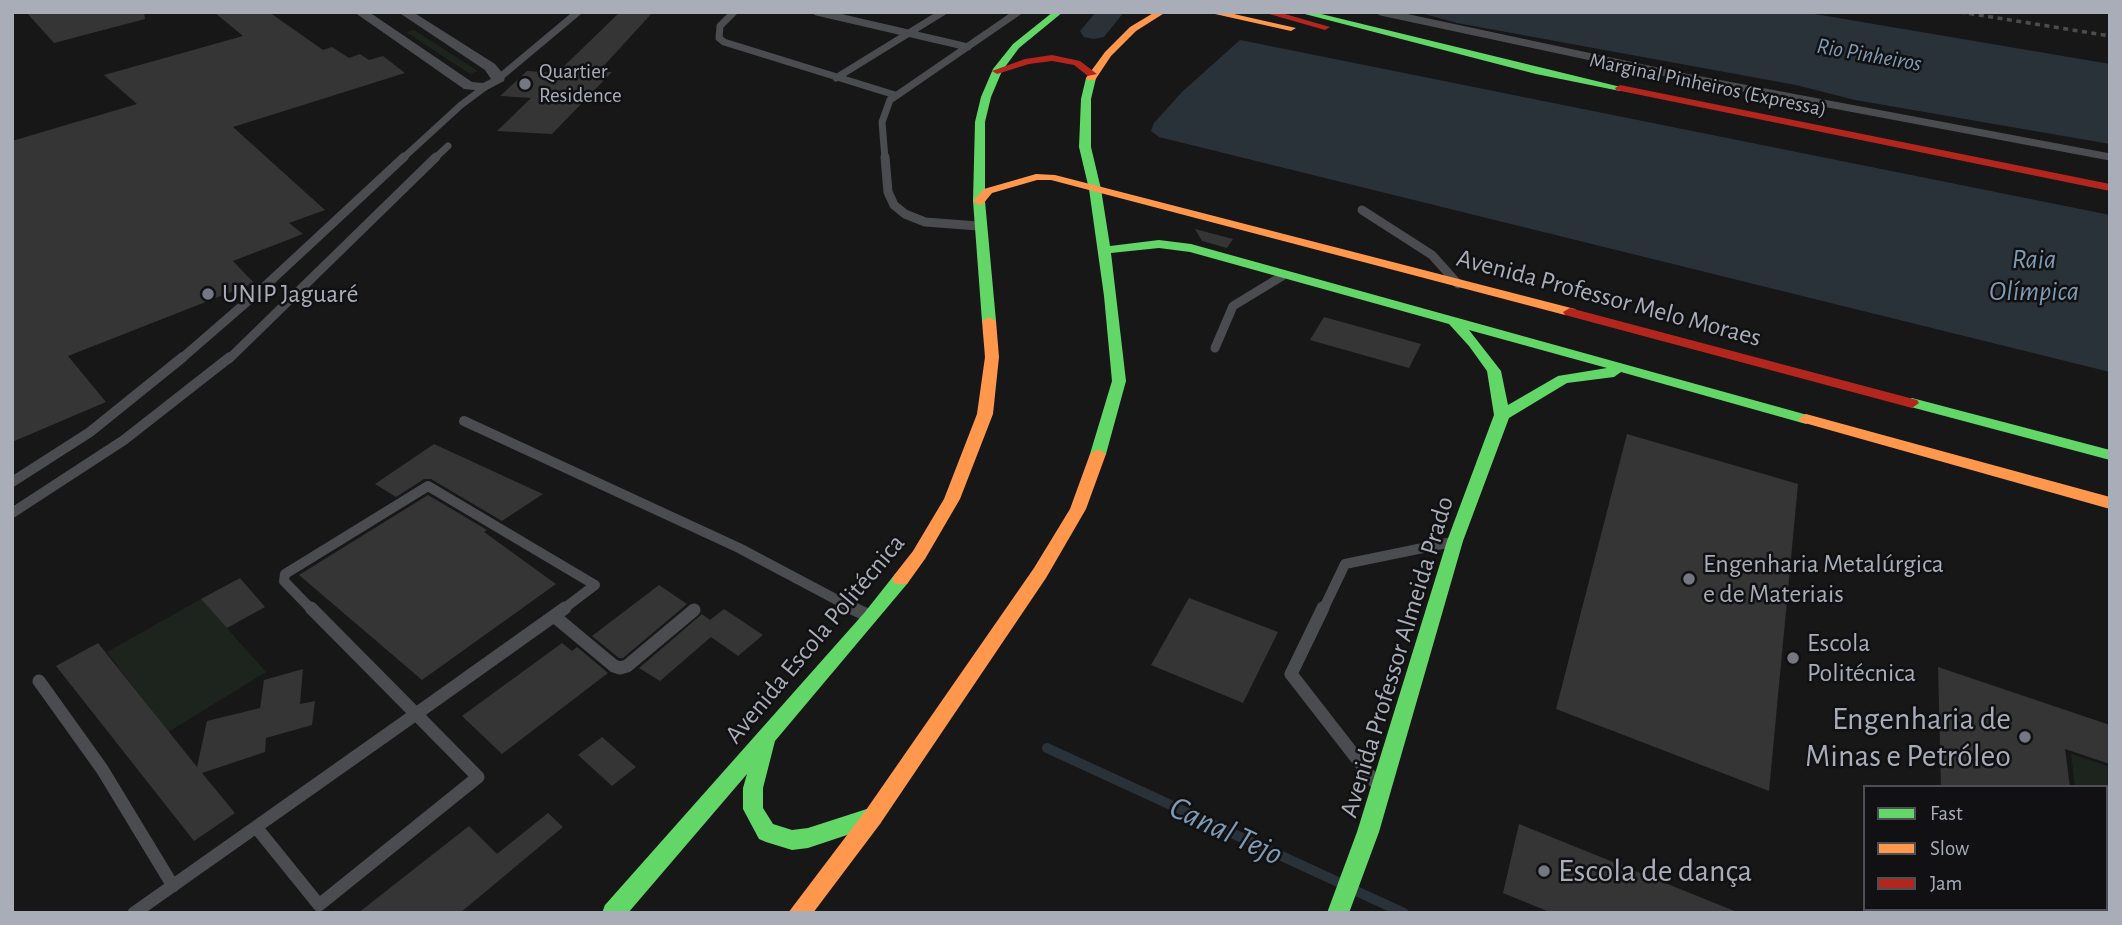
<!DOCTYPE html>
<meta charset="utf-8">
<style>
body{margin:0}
#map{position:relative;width:2122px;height:925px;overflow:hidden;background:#171717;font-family:"Alegreya Sans",sans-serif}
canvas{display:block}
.frame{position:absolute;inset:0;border:14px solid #a8adb8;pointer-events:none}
.legend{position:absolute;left:1863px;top:785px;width:245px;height:126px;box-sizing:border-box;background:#111113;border:2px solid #4d4f55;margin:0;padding:9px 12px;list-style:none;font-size:21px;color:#a8adb8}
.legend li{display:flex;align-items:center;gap:14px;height:35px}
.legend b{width:35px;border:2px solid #4d4f55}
</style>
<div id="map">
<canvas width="2122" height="925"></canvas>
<div class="frame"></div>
<ul class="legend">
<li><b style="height:9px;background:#63d668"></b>Fast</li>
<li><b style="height:9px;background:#ff974d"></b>Slow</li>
<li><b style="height:9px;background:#b3261e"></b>Jam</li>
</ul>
</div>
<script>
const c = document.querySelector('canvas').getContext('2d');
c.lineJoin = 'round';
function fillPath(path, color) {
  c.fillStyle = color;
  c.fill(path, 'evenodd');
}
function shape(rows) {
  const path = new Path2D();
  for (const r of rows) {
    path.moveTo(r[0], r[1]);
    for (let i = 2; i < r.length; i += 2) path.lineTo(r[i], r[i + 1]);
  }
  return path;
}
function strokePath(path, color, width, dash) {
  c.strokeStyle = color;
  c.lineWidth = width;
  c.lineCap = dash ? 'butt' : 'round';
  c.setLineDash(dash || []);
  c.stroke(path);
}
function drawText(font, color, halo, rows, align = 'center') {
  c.font = font + ' "Alegreya Sans",sans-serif';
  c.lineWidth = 5;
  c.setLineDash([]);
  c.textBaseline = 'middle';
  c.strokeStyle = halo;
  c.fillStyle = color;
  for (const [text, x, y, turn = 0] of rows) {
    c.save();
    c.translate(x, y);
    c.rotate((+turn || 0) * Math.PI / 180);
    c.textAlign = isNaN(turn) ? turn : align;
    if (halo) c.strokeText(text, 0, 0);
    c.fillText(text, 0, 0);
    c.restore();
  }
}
const green = shape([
 [414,30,478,71,470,74,406,32],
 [201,599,266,672,168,732,107,652],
 [2071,754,2110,767,2110,913,2091,913,2090,909,2106,909,2106,787,2075,787]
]);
const water = shape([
 [1417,12,1803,12,2110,64,2110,144,1855,100,1796,85,1457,23],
 [1240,40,2110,215,2110,372,1159,137,1151,131,1154,123,1183,91]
]);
const stream = shape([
 [1047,748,1338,882],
 [1356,891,1404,913]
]);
const river = shape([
 [1096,12,1124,12,1104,37,1094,39,1084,37,1080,31,1096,12]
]);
const building = shape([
 [26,12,144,12,145,19,54,43],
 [214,12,269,12,323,50,332,47,349,58,360,54,369,60,383,56,405,73,233,127,325,210,289,223,303,234,233,261,254,283,68,356,106,402,12,442,12,141,137,104,104,75,243,36],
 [620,12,653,12,599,71,612,72,552,134,497,131,531,98,500,96,527,71,557,73],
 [1195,229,1233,239,1227,248,1202,241],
 [1324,317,1421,344,1409,368,1310,340],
 [1627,434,1798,484,1769,791,1556,709],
 [434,444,510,479,543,494,502,521,431,479,424,479,396,497,375,484],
 [428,495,487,530,484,532,556,584,422,680,299,575],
 [240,578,265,607,227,628,201,599],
 [659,585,687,604,623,658,619,658,592,636],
 [1189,598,1278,632,1243,703,1151,665],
 [724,609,763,635,738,656,711,637,660,681,639,668,702,614,710,620],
 [98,643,197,767,207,721,260,708,264,680,303,669,300,704,315,701,312,725,266,738,265,752,202,773,235,813,194,841,56,666],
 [562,643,572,651,577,647,608,673,502,754,462,716],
 [1938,667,2110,725,2110,764,2065,749,2070,787,1941,787],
 [602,737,636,767,612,786,578,755],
 [548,813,563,827,460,913,358,913,469,826,497,854],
 [1519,824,1737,912,1737,913,1552,913,1503,893]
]);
const laneFar3 = shape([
 [734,12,720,26,719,38,724,42,895,95],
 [817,12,968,47],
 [1381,12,1685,77,2110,157],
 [499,78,578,12],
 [836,78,943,12],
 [402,159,461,105,485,87],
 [434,159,448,146],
 [885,159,882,122,890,100,1018,12]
]);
const laneFar2 = shape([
 [885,157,888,192,894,205,905,214,925,222,978,226],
 [1362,210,1432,255,1458,284],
 [1215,348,1233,306,1284,275],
 [181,359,264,287,404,157],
 [229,359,436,157]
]);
const laneFar1 = shape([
 [464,421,739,548,856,610],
 [12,482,90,432,183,357],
 [12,513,124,440,230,357],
 [312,610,284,581,285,574,428,486,595,585,562,610],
 [1323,610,1345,564,1452,542]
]);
const lane = shape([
 [311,608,416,714],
 [852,608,865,614],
 [1323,608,1291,674,1375,782],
 [554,616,614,666,620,668,627,666,694,610],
 [39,681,102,769,173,886],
 [416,714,565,608],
 [256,827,319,905,478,777,416,714],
 [256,827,416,714],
 [134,913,256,827]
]);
const street = shape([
 [354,12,369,12,472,82,483,83,491,79,485,70,398,12,413,12,495,64,505,76,504,81,485,91,464,89,354,12]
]);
const fast = shape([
 [1053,12,1063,12,1019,48,1002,71,991,97,985,122,985,201,996,321,989,325,982,321,973,201,975,122,981,97,993,69,1013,44,1053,12],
 [1297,12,1313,12,1625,88,1620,91,1536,74,1297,12],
 [1091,75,1096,78,1091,99,1091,147,1101,189,1110,246,1159,240,1191,244,1811,416,1814,419,1806,424,1621,372,1614,377,1567,383,1509,418,1463,541,1379,832,1349,913,1327,913,1357,832,1447,541,1494,415,1487,371,1469,346,1449,324,1190,252,1159,248,1111,253,1126,381,1106,454,1098,459,1092,458,1090,454,1112,381,1104,296,1089,189,1079,147,1081,99,1086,78,1091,75],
 [1469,330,1607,368,1558,376,1508,405,1501,371,1469,330],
 [1912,398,2110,450,2110,460,1907,406,1905,403,1907,400,1912,398],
 [901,572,907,574,910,579,907,584,775,741,763,788,763,808,773,824,792,830,808,828,873,807,880,810,883,817,880,824,808,848,792,850,766,842,759,839,743,809,743,788,747,774,628,913,602,913,605,905,865,612,895,574,901,572]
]);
const slow = shape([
 [1155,12,1166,12,1136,31,1111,56,1095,80,1087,80,1086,78,1105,52,1130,27,1155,12],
 [1206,12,1225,12,1296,28,1291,31,1206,12],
 [1036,174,1055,175,1575,309,1577,312,1575,315,1565,315,1051,180,1037,180,992,193,983,204,979,205,973,201,984,189,1036,174],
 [989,317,996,321,999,357,993,414,960,499,925,559,907,584,895,584,892,579,895,574,913,551,944,499,977,414,985,357,982,321,989,317],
 [1806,414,2110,497,2110,509,1801,422,1798,419,1806,414],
 [1098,449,1106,454,1086,509,1046,578,880,824,813,913,788,913,866,810,1034,568,1070,509,1090,454,1098,449]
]);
const jam = shape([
 [1262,12,1278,12,1330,27,1325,30,1262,12],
 [1052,55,1080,61,1097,74,1088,76,1074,65,1052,61,1029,64,997,74,992,71,1025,59,1052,55],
 [1620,85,2110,184,2110,191,1616,90,1615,88,1620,85],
 [1570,308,1917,400,1919,403,1912,408,1565,315,1563,312,1570,308]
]);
const rail = shape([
 [1960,12,2110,36]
]);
const markers = [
 [525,84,7,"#757880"],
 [208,294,7,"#757880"],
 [1689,579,7,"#757880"],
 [1793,658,7,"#757880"],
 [2025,737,7,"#757880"],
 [1544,871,7,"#757880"]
];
const farPoinames = [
 ["Quartier",539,72],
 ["Residence",539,96]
];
const farStreetnames = [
 ["Marginal Pinheiros (Expressa)",1708,85,12]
];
const farWaternames = [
 ["Rio Pinheiros",1869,55,10]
];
const poiNames = [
 ["UNIP Jaguaré",222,294],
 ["Engenharia Metalúrgica",1703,564],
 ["e de Materiais",1703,594],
 ["Escola",1807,643],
 ["Politécnica",1807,673]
];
const streetNames = [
 ["Avenida Professor Melo Moraes",1609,298,15],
 ["Avenida Escola Politécnica",815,639,-50],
 ["Avenida Professor Almeida Prado",1397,657,-73]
];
const waterNames = [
 ["Raia",2034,260],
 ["Olímpica",2034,292]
];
const nearPoinames = [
 ["Engenharia de",2011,719],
 ["Minas e Petróleo",2011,756],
 ["Escola de dança",1558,871,"left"]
];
const nearWaternames = [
 ["Canal Tejo",1226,831,25]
];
fillPath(green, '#1d241e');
fillPath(water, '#2a3239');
strokePath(stream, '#2a3239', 10);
fillPath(river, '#2a3239');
fillPath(building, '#353536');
strokePath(laneFar3, '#4b4c50', 7);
strokePath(laneFar2, '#4b4c50', 9);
strokePath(laneFar1, '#4b4c50', 10);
strokePath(lane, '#4b4c50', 13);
fillPath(street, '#4b4c50');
fillPath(fast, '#63d668');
fillPath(slow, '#ff974d');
fillPath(jam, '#b3261e');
strokePath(rail, '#4b4c4f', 3.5, [5, 4.5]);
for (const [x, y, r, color] of markers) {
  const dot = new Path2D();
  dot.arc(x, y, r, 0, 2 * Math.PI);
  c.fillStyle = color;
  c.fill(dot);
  strokePath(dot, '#111113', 2.5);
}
drawText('21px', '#a8adb8', '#111113', farPoinames, 'left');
drawText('21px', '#a8adb8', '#111113', farStreetnames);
drawText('italic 23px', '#7f9bb3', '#111113', farWaternames);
drawText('26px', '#a8adb8', '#111113', poiNames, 'left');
drawText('26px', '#a8adb8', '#111113', streetNames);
drawText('italic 28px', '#7f9bb3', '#111113', waterNames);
drawText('32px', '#a8adb8', '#111113', nearPoinames, 'right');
drawText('italic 33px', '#7f9bb3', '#111113', nearWaternames);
</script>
